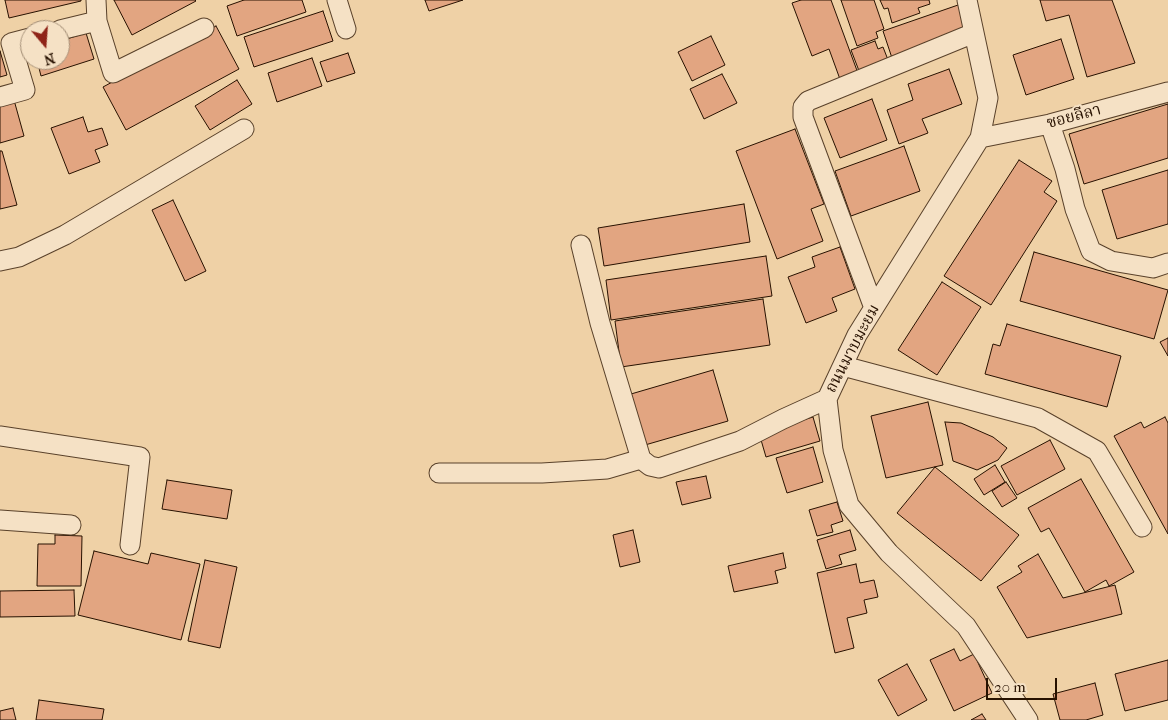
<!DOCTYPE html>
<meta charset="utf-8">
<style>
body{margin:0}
#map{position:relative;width:1168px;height:720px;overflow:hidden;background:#efd1a6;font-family:"IM FELL French Canon",serif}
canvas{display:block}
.north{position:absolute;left:20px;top:20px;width:50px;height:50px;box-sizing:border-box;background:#f5e1c5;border:1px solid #a38e76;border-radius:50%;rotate:162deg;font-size:14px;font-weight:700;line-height:20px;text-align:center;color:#271100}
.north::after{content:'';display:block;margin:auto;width:18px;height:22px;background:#8f2418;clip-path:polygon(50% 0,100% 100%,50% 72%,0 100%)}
.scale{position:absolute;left:986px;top:678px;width:71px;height:22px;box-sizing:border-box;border:2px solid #271100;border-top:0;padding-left:6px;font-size:15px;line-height:18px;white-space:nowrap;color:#271100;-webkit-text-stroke:4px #f5e1c5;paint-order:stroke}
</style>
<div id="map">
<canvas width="1168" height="720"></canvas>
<div class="north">N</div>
<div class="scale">20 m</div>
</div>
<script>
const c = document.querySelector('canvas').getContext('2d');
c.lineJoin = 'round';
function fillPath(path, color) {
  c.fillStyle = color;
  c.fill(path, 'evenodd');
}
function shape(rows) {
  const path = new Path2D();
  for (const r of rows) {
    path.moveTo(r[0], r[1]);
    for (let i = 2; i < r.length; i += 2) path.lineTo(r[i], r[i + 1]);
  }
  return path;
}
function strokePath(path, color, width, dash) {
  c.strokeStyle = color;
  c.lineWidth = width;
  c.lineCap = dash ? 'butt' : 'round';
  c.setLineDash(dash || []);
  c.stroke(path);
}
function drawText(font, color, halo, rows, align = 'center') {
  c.font = font + ' "IM FELL French Canon","Noto Serif Thai",serif';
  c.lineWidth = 4;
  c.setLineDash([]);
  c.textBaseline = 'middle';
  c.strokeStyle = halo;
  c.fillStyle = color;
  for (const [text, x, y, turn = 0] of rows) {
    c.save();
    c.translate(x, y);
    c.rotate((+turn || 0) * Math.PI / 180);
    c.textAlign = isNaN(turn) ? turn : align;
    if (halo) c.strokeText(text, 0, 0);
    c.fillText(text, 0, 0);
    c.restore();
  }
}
const building = shape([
 [5,0,81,0,81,1,9,18,5,0],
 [114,0,195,0,196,1,132,35,114,0],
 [244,0,302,0,306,12,237,36,227,6,244,0],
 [425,0,463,0,429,11,425,0],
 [801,0,831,0,859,76,841,82,829,49,812,56,792,3,801,0],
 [841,0,874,0,884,29,876,32,878,38,857,46,841,0],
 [880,0,929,0,930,4,918,8,920,13,892,23,888,8,884,9,880,0],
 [1040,0,1112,0,1135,63,1087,77,1069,15,1046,21,1040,0],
 [961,4,972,34,893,61,883,31,961,4],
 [323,11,333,41,254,67,244,37,323,11],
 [216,26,239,69,126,130,103,87,216,26],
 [86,33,94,59,41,76,37,60,60,60,60,41,86,33],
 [711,36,725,65,692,81,678,52,711,36],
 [1061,39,1074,79,1026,95,1013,55,1061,39],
 [875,41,878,49,883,47,890,65,861,76,851,50,875,41],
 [0,51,7,75,0,77,0,51],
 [348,53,355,73,327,82,320,62,348,53],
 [312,58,322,86,277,102,268,73,312,58],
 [949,69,962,104,922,119,928,133,899,144,887,110,913,100,908,84,949,69],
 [722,74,737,103,704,119,690,89,722,74],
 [237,80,252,104,210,130,195,106,237,80],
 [872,99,887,140,840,158,824,118,872,99],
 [14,100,24,136,0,143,0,104,14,100],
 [1168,104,1168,158,1084,184,1069,134,1168,104],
 [83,117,88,132,102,128,108,145,95,150,100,162,69,174,51,128,83,117],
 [795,129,824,204,811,209,823,241,777,259,736,151,795,129],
 [904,146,920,191,851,216,835,171,904,146],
 [0,151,2,151,17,205,0,209,0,151],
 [1019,160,1052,181,1044,192,1057,201,991,305,944,276,1019,160],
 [1168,170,1168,224,1117,239,1102,190,1168,170],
 [173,200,206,271,185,281,152,210,173,200],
 [744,204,750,242,604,266,598,228,744,204],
 [840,247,855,289,832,298,837,311,806,323,788,277,815,267,812,257,840,247],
 [1034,252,1168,290,1154,339,1020,301,1034,252],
 [766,256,772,296,611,320,606,280,766,256],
 [942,282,981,307,937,375,898,350,942,282],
 [763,299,770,345,621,367,615,321,763,299],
 [1007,324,1121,356,1107,407,985,374,993,344,1000,346,1007,324],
 [1168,338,1168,356,1160,342,1168,338],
 [713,370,728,421,645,445,631,394,713,370],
 [928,402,943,465,886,478,871,416,928,402],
 [813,417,820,441,766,457,759,433,813,417],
 [1165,417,1168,423,1168,534,1114,436,1141,422,1144,428,1165,417],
 [945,422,961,423,993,437,1007,448,998,460,977,470,953,461,945,422],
 [1050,440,1065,469,1017,495,1001,466,1050,440],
 [813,447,823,482,787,493,776,458,813,447],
 [995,465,1005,482,984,495,974,479,995,465],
 [935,467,1019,535,981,581,897,513,935,467],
 [706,476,711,498,682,505,676,482,706,476],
 [1081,479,1134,572,1109,586,1106,580,1085,592,1049,528,1041,532,1028,508,1081,479],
 [167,480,232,490,227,519,162,509,167,480],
 [1006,482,1017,498,1002,507,992,491,1006,482],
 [837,502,843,521,831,525,833,532,817,536,809,510,837,502],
 [633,530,640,562,620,567,613,535,633,530],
 [850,530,856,550,839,555,842,564,826,569,817,540,850,530],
 [55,535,82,536,81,586,37,586,38,544,55,544,55,535],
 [94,551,148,564,151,553,200,564,181,640,78,615,94,551],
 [783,553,786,568,775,571,778,583,734,592,728,566,783,553],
 [1038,554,1063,598,1115,585,1122,614,1027,638,997,587,1022,572,1018,566,1038,554],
 [205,560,237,567,220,648,188,641,205,560],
 [856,564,860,583,874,580,878,597,864,600,867,613,847,618,854,648,835,653,817,573,856,564],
 [74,590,75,616,0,617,0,591,74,590],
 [954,649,960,661,974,654,992,693,954,711,930,660,954,649],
 [1168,660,1168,700,1125,711,1115,674,1168,660],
 [907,664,927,700,898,716,878,680,907,664],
 [1095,683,1103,715,1086,720,1060,720,1053,694,1095,683],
 [39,700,104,709,102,720,36,720,39,700],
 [13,708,16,720,0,720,0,711,13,708],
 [982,714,986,720,971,720,982,714]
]);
const street = shape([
 [96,0,97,21,113,73,204,28],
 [337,0,346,29],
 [967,0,988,98,980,138,857,335,827,399,833,450,849,505,889,553,966,626,1028,720],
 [60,30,97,21],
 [0,97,25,90,11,43,30,38],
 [1050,124,1065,169,1075,209,1091,251,1111,261,1153,268,1168,263],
 [980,138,1050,124,1168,92],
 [581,245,600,323,641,459,650,466,659,468,740,441,783,419,827,399],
 [0,261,19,257,65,235,244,129],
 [874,308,803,117,803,107,808,101,974,33],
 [843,366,1038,418,1097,451,1142,527],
 [0,436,140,457,130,545],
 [439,473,542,473,607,469,641,459],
 [0,520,71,525]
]);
const streetNames = [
 ["ซอยลีลา",1074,117,-15],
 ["ถนนมาบมะยม",853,349,-62]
];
fillPath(building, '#e2a581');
strokePath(building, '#271100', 1);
strokePath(street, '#59412a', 21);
strokePath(street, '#f5e1c5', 19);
drawText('16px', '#271100', '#f5e1c5', streetNames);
</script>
